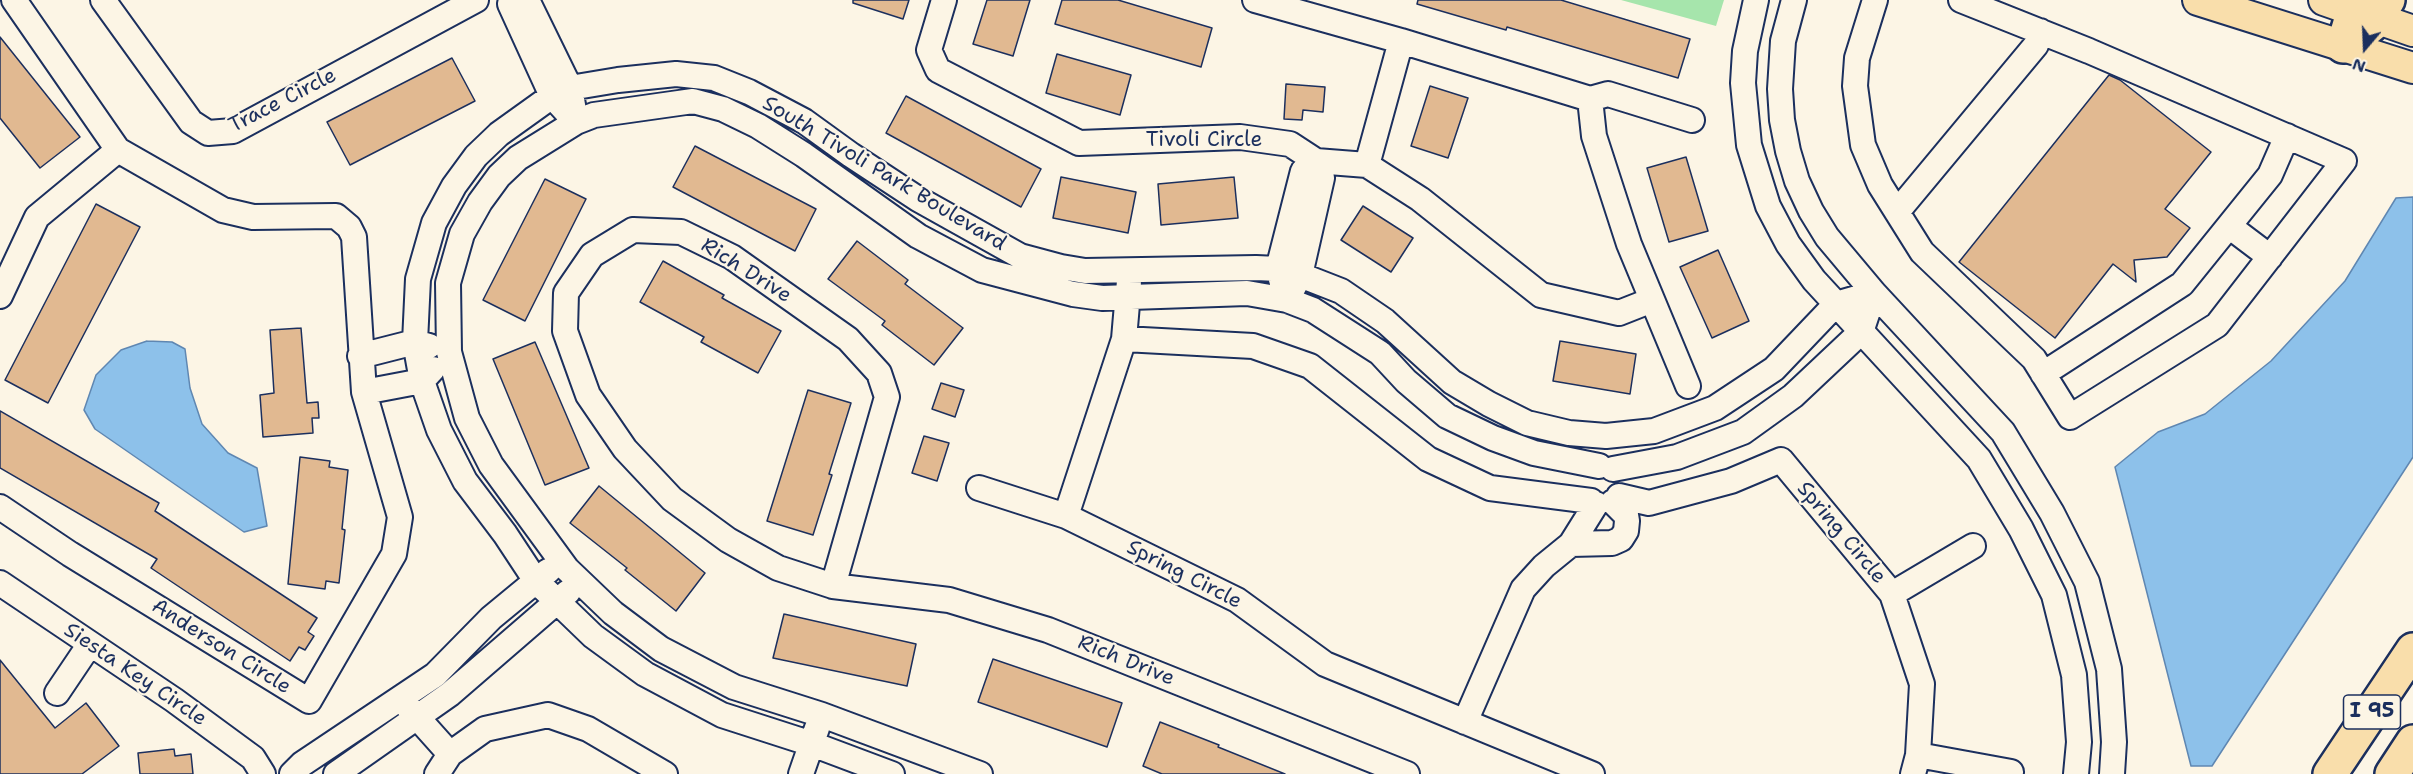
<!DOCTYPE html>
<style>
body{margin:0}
#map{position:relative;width:2413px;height:774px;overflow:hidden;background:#fcf5e5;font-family:"Shantell Sans",sans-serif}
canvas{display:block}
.north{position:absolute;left:2335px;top:18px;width:60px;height:60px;-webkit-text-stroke:4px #fcf5e5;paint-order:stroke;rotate:199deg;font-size:16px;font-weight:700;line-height:24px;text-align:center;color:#1b2f5e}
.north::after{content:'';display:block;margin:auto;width:21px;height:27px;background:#1b2f5e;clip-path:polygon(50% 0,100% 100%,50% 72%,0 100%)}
</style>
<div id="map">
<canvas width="2413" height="774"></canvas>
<div class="north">N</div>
</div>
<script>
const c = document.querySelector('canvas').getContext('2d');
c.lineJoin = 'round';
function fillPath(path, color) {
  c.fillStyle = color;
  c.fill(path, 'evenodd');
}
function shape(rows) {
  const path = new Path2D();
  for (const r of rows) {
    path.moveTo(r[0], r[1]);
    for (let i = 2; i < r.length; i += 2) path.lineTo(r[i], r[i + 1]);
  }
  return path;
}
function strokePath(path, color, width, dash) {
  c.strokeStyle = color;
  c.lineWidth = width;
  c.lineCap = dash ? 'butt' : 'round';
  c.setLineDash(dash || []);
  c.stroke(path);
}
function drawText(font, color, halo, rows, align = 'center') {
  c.font = font + ' "Shantell Sans",sans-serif';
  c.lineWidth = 4.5;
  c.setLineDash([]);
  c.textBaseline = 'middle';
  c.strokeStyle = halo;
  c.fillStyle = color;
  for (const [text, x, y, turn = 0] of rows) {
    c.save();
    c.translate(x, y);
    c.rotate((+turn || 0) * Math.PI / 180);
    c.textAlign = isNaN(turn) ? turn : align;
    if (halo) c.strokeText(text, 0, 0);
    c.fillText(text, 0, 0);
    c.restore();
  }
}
const green = shape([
 [1621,0,1724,0,1716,26]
]);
const water = shape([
 [2413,197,2413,457,2212,766,2191,766,2115,467,2158,432,2205,414,2271,361,2345,281,2396,198,2413,197],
 [147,341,172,342,185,349,190,388,202,424,228,453,257,468,267,526,244,532,95,429,84,410,96,375,121,350,147,341]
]);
const building = shape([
 [853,0,909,0,903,19,853,3,853,0],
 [987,0,1030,0,1013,56,973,44,987,0],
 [1062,0,1118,0,1212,28,1201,67,1055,24,1062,0],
 [1418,0,1561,0,1690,39,1678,78,1507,27,1506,30,1417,4,1418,0],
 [0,37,80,137,40,168,0,118,0,37],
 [1057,54,1131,75,1120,115,1046,93,1057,54],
 [452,58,475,101,350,165,327,122,452,58],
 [2109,75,2120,80,2211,152,2165,209,2190,228,2167,257,2134,260,2136,282,2113,264,2055,338,1959,262,2109,75],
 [1286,84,1325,87,1323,112,1303,110,1302,120,1284,119,1286,84],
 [1430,86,1468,98,1448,158,1411,146,1430,86],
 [906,96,1041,169,1021,207,886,133,906,96],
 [695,146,816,209,795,251,673,187,695,146],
 [1686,157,1708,231,1669,242,1647,168,1686,157],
 [1061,177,1136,192,1128,233,1053,218,1061,177],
 [1234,177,1238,218,1161,225,1158,184,1234,177],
 [545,179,586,199,525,321,483,300,545,179],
 [96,204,140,227,48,403,5,380,96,204],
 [1363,206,1413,238,1391,272,1341,240,1363,206],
 [857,241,908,280,905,284,963,328,934,365,882,325,885,321,828,279,857,241],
 [1718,250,1749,321,1712,338,1680,267,1718,250],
 [663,261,724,295,722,298,781,331,758,373,701,342,704,337,640,302,663,261],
 [301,328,307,403,318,402,319,418,312,418,313,433,263,437,260,395,274,393,270,330,301,328],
 [1560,341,1636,354,1630,394,1553,381,1560,341],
 [535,342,589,468,545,485,493,359,535,342],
 [941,383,964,390,955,417,932,409,941,383],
 [808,390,851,403,829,474,832,475,813,535,767,521,808,390],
 [0,411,159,503,155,511,317,618,308,632,314,636,305,650,299,647,290,661,151,568,157,559,0,468,0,411],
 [924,436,949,443,937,481,912,473,924,436],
 [300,457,330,461,329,467,348,470,342,529,345,530,339,583,326,581,325,589,288,584,300,457],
 [599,486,705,573,676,611,625,570,627,568,570,523,599,486],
 [784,614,916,644,907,686,773,658,784,614],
 [993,659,1122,703,1107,747,978,702,993,659],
 [0,660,55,728,86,703,119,746,82,774,0,774,0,660],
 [1160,722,1219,745,1218,747,1285,774,1162,774,1143,766,1160,722],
 [174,749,175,756,191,754,193,774,140,774,138,753,174,749]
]);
const minor = shape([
 [103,0,191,122,208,133,233,131,476,0],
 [511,0,510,4,552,96,576,122,570,88,527,0],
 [944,0,929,50,938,70,1079,143,1240,137,1290,144,1316,161,1367,165,1420,199,1541,295,1619,313,1652,300],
 [1255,0,1401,41,1590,99,1594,136,1629,244,1688,386],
 [1756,0,1745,51,1743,83,1749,145,1768,206,1788,244,1814,280,1979,459,2021,529,2054,595,2074,675,2079,742,2076,774],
 [1794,0,1783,41,1780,89,1782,120,1788,151,1797,181,1811,211,1827,237,1874,293,2003,432,2052,513,2087,582,2109,669,2114,742,2112,774],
 [1875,0,1857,58,1855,86,1863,145,1880,185,1922,252,2034,359,2070,417,2217,325,2344,161,2089,51,1961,0],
 [1590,99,1608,94,1692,120],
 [1316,161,1322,178,1300,275,1287,300,1278,269,1303,171,1316,161],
 [1367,165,1401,41],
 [1897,212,2036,45,2040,31],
 [2229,226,2270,257],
 [633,230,681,232,732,257,848,339,879,373,887,397,833,586,778,568,728,540,672,499,625,449,588,395,565,331,566,293,592,255,633,230],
 [0,296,37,217,118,150],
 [1124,339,1129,281],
 [360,356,415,342,429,346],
 [2043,374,2182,284,2270,175,2287,136],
 [364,392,422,381,433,369],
 [1613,469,1677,457,1743,432,1793,396,1861,332,1874,293],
 [979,488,1066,516],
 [1619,496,1649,503,1731,481,1781,460,1892,594,1922,684,1918,755,1913,774],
 [1591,501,1490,488,1428,459,1310,366,1253,346,1124,339,1066,516,1237,600,1325,664,1592,774],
 [0,507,70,554,309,701,394,554,400,517,364,392,354,237,349,227,336,216,253,217,223,210,118,150,14,0],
 [1571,544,1612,543,1621,539,1626,531,1627,521,1626,515,1613,502],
 [0,583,174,700,253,758,263,774],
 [833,586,949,600,1048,630,1407,774],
 [1892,594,1973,546],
 [57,693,90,644],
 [408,707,450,754],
 [1465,722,1523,589,1544,566,1571,544,1596,504],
 [1918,755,2011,772],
 [292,774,302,764,435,675,491,618,548,571],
 [336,774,450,694,568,592],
 [437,774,450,754,485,729,548,715,588,729,665,774],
 [801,774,817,728],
 [892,774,812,744,722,715,645,674,593,636,536,581,505,534,465,481,439,430,422,381,415,342,418,279,434,223,454,186,476,156,499,134,552,96,570,88,618,80,676,74,714,78,749,92,804,121,851,155,918,199,1020,256,1061,267,1085,271,1256,268,1278,269,1300,275,1341,291,1385,321,1452,382,1489,404,1527,423,1569,433,1606,436,1654,431,1715,408,1774,369,1836,304,1874,293],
 [980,774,822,715,734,687,661,649,613,613,567,569,491,465,467,418,449,352,448,283,462,234,480,202,499,176,518,158,576,122,594,115,693,101,723,109,758,126,804,155,918,236,982,270,1073,294,1102,298,1247,293,1287,300,1313,310,1380,353,1406,381,1447,416,1493,438,1534,453,1599,466]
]);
const major = shape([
 [2198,0,2413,68],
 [2324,0,2413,31]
]);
const highway = shape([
 [2343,46,2357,37,2374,23,2388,0],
 [2343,46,2357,0],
 [2330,774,2413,650],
 [2392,774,2413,742]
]);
const shields = [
 [2372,712,57]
];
const shieldNames = [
 ["I 95",2372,712]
];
const streetNames = [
 ["Trace Circle",283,101,-27],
 ["Tivoli Circle",1204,141],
 ["South Tivoli Park Boulevard",884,174,31],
 ["Rich Drive",746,271,32],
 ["Spring Circle",1841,533,50],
 ["Spring Circle",1184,575,27],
 ["Anderson Circle",221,647,32],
 ["Rich Drive",1126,661,22],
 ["Siesta Key Circle",135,675,34]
];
fillPath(green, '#a6e5ac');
fillPath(water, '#8dc1ea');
strokePath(water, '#5f87b2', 1.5);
fillPath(building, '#e1b991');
strokePath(building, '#1b2f5e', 1.5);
strokePath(minor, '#1b2f5e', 28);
strokePath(major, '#1b2f5e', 34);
strokePath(highway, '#1b2f5e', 38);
strokePath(minor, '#fcf5e5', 24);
strokePath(major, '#f9deab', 30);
strokePath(highway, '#f9deab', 33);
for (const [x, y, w] of shields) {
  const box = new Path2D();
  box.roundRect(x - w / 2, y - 17, w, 34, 4.5);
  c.fillStyle = '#fcf5e5';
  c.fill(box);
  strokePath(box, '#1b2f5e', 1.5);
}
drawText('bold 20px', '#1b2f5e', null, shieldNames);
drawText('21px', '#1b2f5e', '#fcf5e5', streetNames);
</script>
